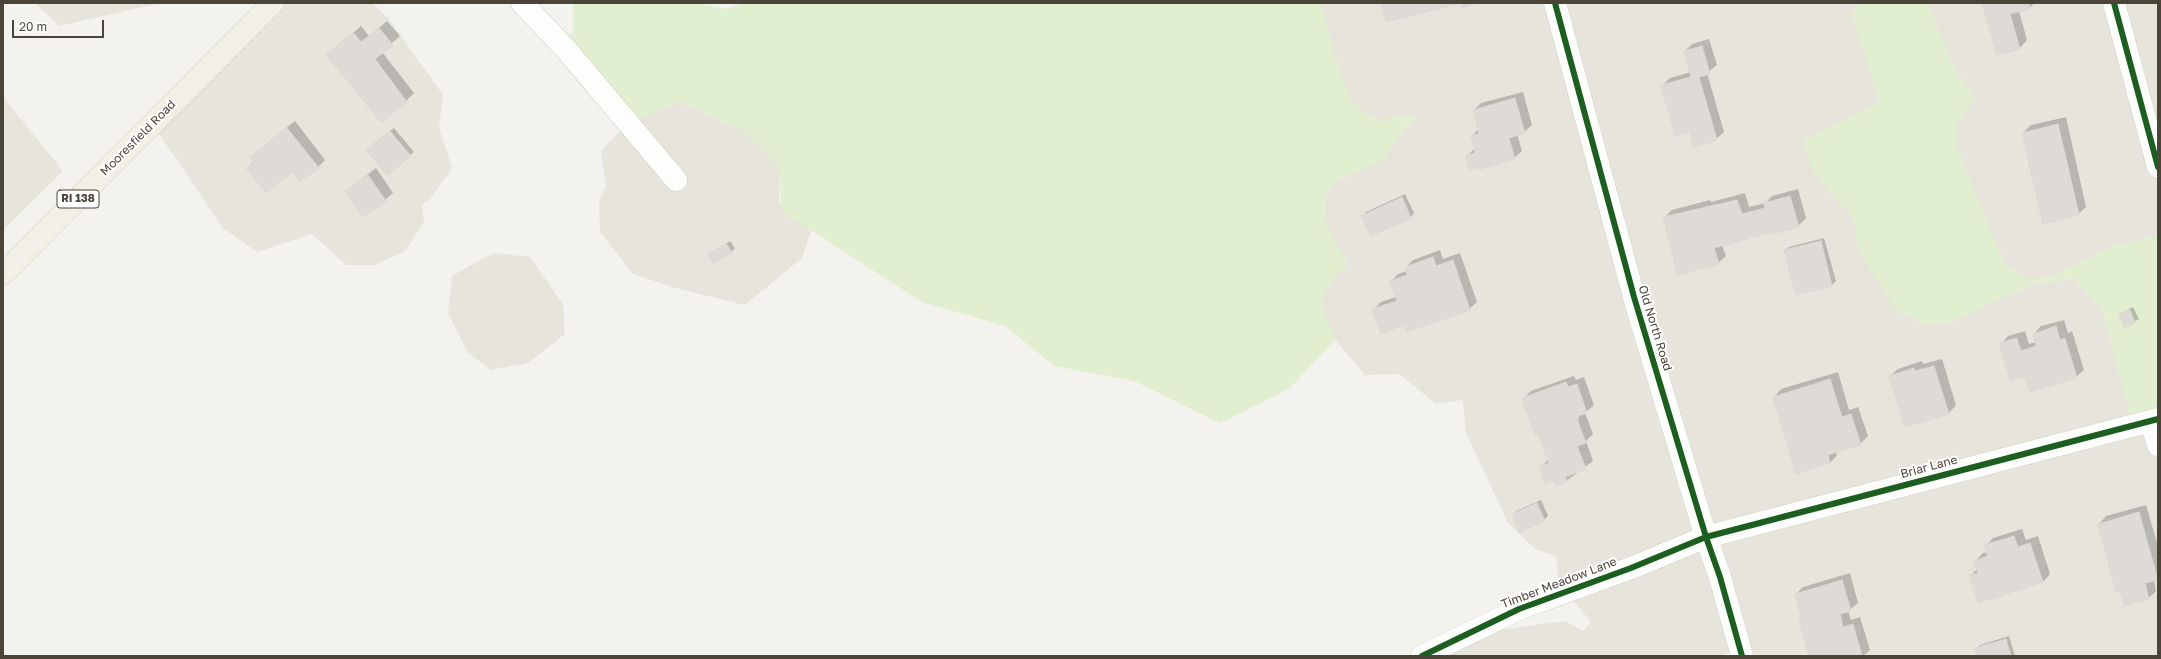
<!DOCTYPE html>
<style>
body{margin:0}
#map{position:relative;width:2161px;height:659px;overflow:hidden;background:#f4f2ee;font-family:"Golos Text",sans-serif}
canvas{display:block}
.frame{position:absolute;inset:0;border:4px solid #4b4439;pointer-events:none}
.scale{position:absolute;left:12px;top:20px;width:92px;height:18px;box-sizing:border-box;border:2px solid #4b4439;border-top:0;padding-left:5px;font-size:12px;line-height:14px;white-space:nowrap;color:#4b4439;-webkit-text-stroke:3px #fff;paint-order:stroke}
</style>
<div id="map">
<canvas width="2161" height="659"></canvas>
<div class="frame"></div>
<div class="scale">20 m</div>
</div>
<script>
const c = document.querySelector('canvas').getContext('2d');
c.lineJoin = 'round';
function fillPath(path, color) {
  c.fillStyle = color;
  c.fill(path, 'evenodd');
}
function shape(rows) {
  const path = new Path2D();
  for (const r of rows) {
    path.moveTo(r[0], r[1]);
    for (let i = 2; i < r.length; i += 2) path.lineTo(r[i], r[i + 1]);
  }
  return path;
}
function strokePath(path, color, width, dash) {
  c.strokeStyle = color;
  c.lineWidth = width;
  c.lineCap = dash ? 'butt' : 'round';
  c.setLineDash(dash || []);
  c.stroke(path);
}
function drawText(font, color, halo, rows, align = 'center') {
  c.font = font + ' "Golos Text",sans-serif';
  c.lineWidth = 4;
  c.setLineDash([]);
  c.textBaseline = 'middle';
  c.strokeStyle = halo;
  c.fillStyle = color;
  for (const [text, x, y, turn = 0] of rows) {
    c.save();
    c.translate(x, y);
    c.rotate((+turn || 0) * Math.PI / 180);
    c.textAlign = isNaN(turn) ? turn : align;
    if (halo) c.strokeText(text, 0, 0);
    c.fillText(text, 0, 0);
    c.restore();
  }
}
const residential = shape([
 [35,3,160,3,59,26],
 [284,3,372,3,389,19,443,95,439,128,452,168,430,199,422,205,424,222,406,250,375,265,346,265,312,234,257,252,223,228,157,131],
 [1321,3,1860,3,1852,15,1880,102,1802,141,1816,175,1855,220,1857,247,1950,322,2035,283,2074,279,2102,310,2133,425,2158,421,2158,656,1741,656,1737,649,1719,656,1438,656,1498,630,1565,621,1583,631,1591,622,1559,583,1556,556,1535,549,1508,523,1466,433,1463,400,1436,404,1399,374,1365,375,1336,341,1326,320,1320,298,1347,262,1325,224,1326,194,1339,179,1381,161,1415,116,1376,120,1352,102,1338,70],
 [1927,3,2158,3,2158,236,2109,247,2051,277,2030,280,2005,265,1957,150,1956,123,1976,98,1957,75],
 [3,97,63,171,3,230],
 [680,101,742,130,780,167,779,204,811,231,802,258,745,305,675,288,633,274,600,232,599,200,606,187,601,150,629,123],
 [493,253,530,257,563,304,565,334,528,363,491,370,468,353,448,313,452,276]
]);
const green = shape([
 [573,3,700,3,726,9,745,3,1321,3,1338,70,1352,102,1376,120,1415,115,1381,161,1339,179,1326,194,1325,224,1347,262,1320,298,1326,320,1336,341,1328,347,1290,388,1220,423,1134,381,1054,366,1005,326,922,302,781,211,780,167,742,130,680,101,629,123,562,32,573,35],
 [1860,3,1927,3,1957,75,1976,98,1956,123,1957,149,2005,265,2030,280,2051,277,2109,247,2158,236,2158,421,2133,425,2102,310,2074,279,2035,283,1950,322,1925,324,1895,309,1857,247,1854,219,1816,175,1802,141,1880,102,1852,15]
]);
const shadow = shape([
 [1983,3,2034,3,2030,8,2019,11,2027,40,2020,48],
 [387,21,400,36,382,52,414,93,406,101,328,55,361,26,369,36],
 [1709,39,1717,65,1707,73,1724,132,1716,139,1690,131,1662,86,1670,78,1691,72,1685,51,1692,44],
 [1523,92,1532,125,1524,132,1517,134,1522,151,1514,158,1467,156,1475,148,1472,136,1479,129,1474,110,1481,103],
 [2066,117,2086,207,2078,214,2023,133,2031,125],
 [295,121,325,160,318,167,247,168,254,161,251,157,259,150],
 [394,128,414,152,410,155,371,146],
 [376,168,393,193,385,200,346,191],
 [1798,189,1806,218,1798,226,1772,231,1722,245,1726,256,1718,263,1664,218,1672,210,1710,200,1711,202,1745,193,1749,207,1766,203,1772,196],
 [1405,194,1414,213,1411,217,1371,235,1363,216,1366,212],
 [1824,238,1836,281,1832,285,1796,294,1785,250,1789,247],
 [730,241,735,248,731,252,709,254],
 [1440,250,1443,259,1460,253,1477,302,1469,309,1405,324,1373,310,1381,302,1396,297,1391,281,1398,274,1407,271,1406,267,1413,260],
 [2133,307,2139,319,2125,327,2120,314],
 [2064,320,2068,333,2072,331,2084,370,2076,377,2026,375,2001,344,2008,336,2025,331,2029,344,2036,342,2034,334,2041,326],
 [1942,359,1956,405,1949,413,1906,426,1890,376,1898,369,1922,361,1923,364],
 [1838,372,1849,410,1858,407,1868,436,1860,444,1836,451,1837,455,1830,463,1774,397,1781,389],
 [1574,376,1576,380,1584,377,1594,405,1585,413,1593,434,1586,441,1593,461,1566,481,1554,479,1541,467,1549,459,1523,399,1531,391],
 [1541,500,1548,516,1544,520,1513,515,1516,511],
 [2146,505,2158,546,2158,579,2154,580,2156,591,2149,598,2099,524,2106,516],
 [2022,529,2026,540,2038,536,2050,574,2043,582,1970,576,1978,568,1975,561,1983,553,1988,552,1986,546,1993,538],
 [1850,573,1858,603,1848,611,1851,620,1860,617,1870,650,1863,656,1810,656,1800,620,1802,618,1796,594,1803,587],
 [2009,636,2015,656,1978,656,1976,648,1980,645]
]);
const building = shape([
 [1381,3,1478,3,1462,8,1461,3,1386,22,1381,3],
 [1982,3,2029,3,2030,9,2010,14,2020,49,1997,55,1982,3],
 [379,28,393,45,375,59,407,102,381,122,326,55,353,32,361,42,379,28],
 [1702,46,1710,74,1699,77,1717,140,1694,147,1690,132,1675,136,1661,85,1691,77,1684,51,1702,46],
 [1515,98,1525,133,1509,138,1515,159,1480,169,1479,167,1470,170,1465,156,1475,153,1471,136,1479,134,1473,110,1515,98],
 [2058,124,2079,215,2043,224,2022,133,2058,124],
 [287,128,319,168,300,182,292,172,266,193,246,168,254,162,250,157,287,128],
 [390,131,411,156,387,175,366,150,390,131],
 [368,175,386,201,363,217,345,191,368,175],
 [1790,196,1799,227,1772,234,1771,232,1714,248,1719,264,1678,275,1663,217,1737,200,1742,214,1765,208,1764,203,1790,196],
 [1402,197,1411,218,1371,236,1361,216,1402,197],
 [1821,241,1832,286,1796,295,1784,250,1821,241],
 [726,243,732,253,713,263,708,254,726,243],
 [1433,257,1436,266,1453,260,1470,310,1407,332,1404,325,1381,334,1372,309,1397,301,1390,281,1407,275,1405,267,1433,257],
 [2130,310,2135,323,2124,328,2119,314,2130,310],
 [2056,326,2060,340,2065,338,2077,378,2030,392,2025,376,2010,380,1999,343,2017,338,2021,351,2036,346,2033,334,2056,326],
 [1934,366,1949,414,1905,427,1889,376,1914,368,1915,371,1934,366],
 [1830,379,1842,417,1851,414,1861,445,1828,455,1830,463,1796,474,1773,397,1830,379],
 [1566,382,1568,387,1577,384,1587,413,1578,416,1579,419,1577,419,1586,443,1577,446,1586,469,1565,477,1567,482,1555,486,1554,481,1545,484,1540,466,1549,463,1538,433,1535,435,1522,398,1566,382],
 [1537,503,1545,521,1519,532,1512,514,1537,503],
 [2139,512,2158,580,2145,583,2149,599,2125,606,2120,591,2116,592,2098,524,2139,512],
 [2014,536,2018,547,2030,543,2043,582,1978,603,1969,575,1978,573,1974,561,1988,556,1984,545,2014,536],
 [1842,580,1851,611,1840,614,1843,627,1853,624,1862,656,1809,656,1799,620,1802,620,1795,594,1842,580],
 [2006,639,2011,656,1977,656,1975,648,2006,639]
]);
const minor = shape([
 [522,3,565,48,676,180],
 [1555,3,1634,297,1706,537,1720,577,1742,656],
 [2114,3,2158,167],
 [2151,421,2158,445],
 [1422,656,1519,609,1631,568,1706,537,2158,419]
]);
const major = shape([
 [3,274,273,3]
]);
const cycleway = shape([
 [1555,3,1634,297,1706,537,1720,577,1742,656],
 [2114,3,2158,167],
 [1422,656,1519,609,1631,568,1706,537,2158,419]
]);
const shields = [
 [78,199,42]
];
const shieldNames = [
 ["RI 138",78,199]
];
const streetNames = [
 ["Mooresfield Road",138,138,-45],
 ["Old North Road",1655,328,73],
 ["Briar Lane",1929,467,-15],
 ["Timber Meadow Lane",1559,583,-21]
];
fillPath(residential, '#e7e4dc');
fillPath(green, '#e1eecf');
fillPath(shadow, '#0003');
fillPath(building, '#dedbd6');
strokePath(building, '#dcd9d4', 1);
strokePath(minor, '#d2d0cb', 23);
strokePath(major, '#d6cebb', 23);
strokePath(minor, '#fdfdfc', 22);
strokePath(major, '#f2efe6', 22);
strokePath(cycleway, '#1b5e20', 6);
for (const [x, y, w] of shields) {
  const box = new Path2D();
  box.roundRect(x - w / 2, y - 9, w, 18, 3);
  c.fillStyle = '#fff';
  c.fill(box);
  strokePath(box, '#4b4439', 1);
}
drawText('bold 11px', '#4b4439', null, shieldNames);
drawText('12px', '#4b4439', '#fff', streetNames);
</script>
